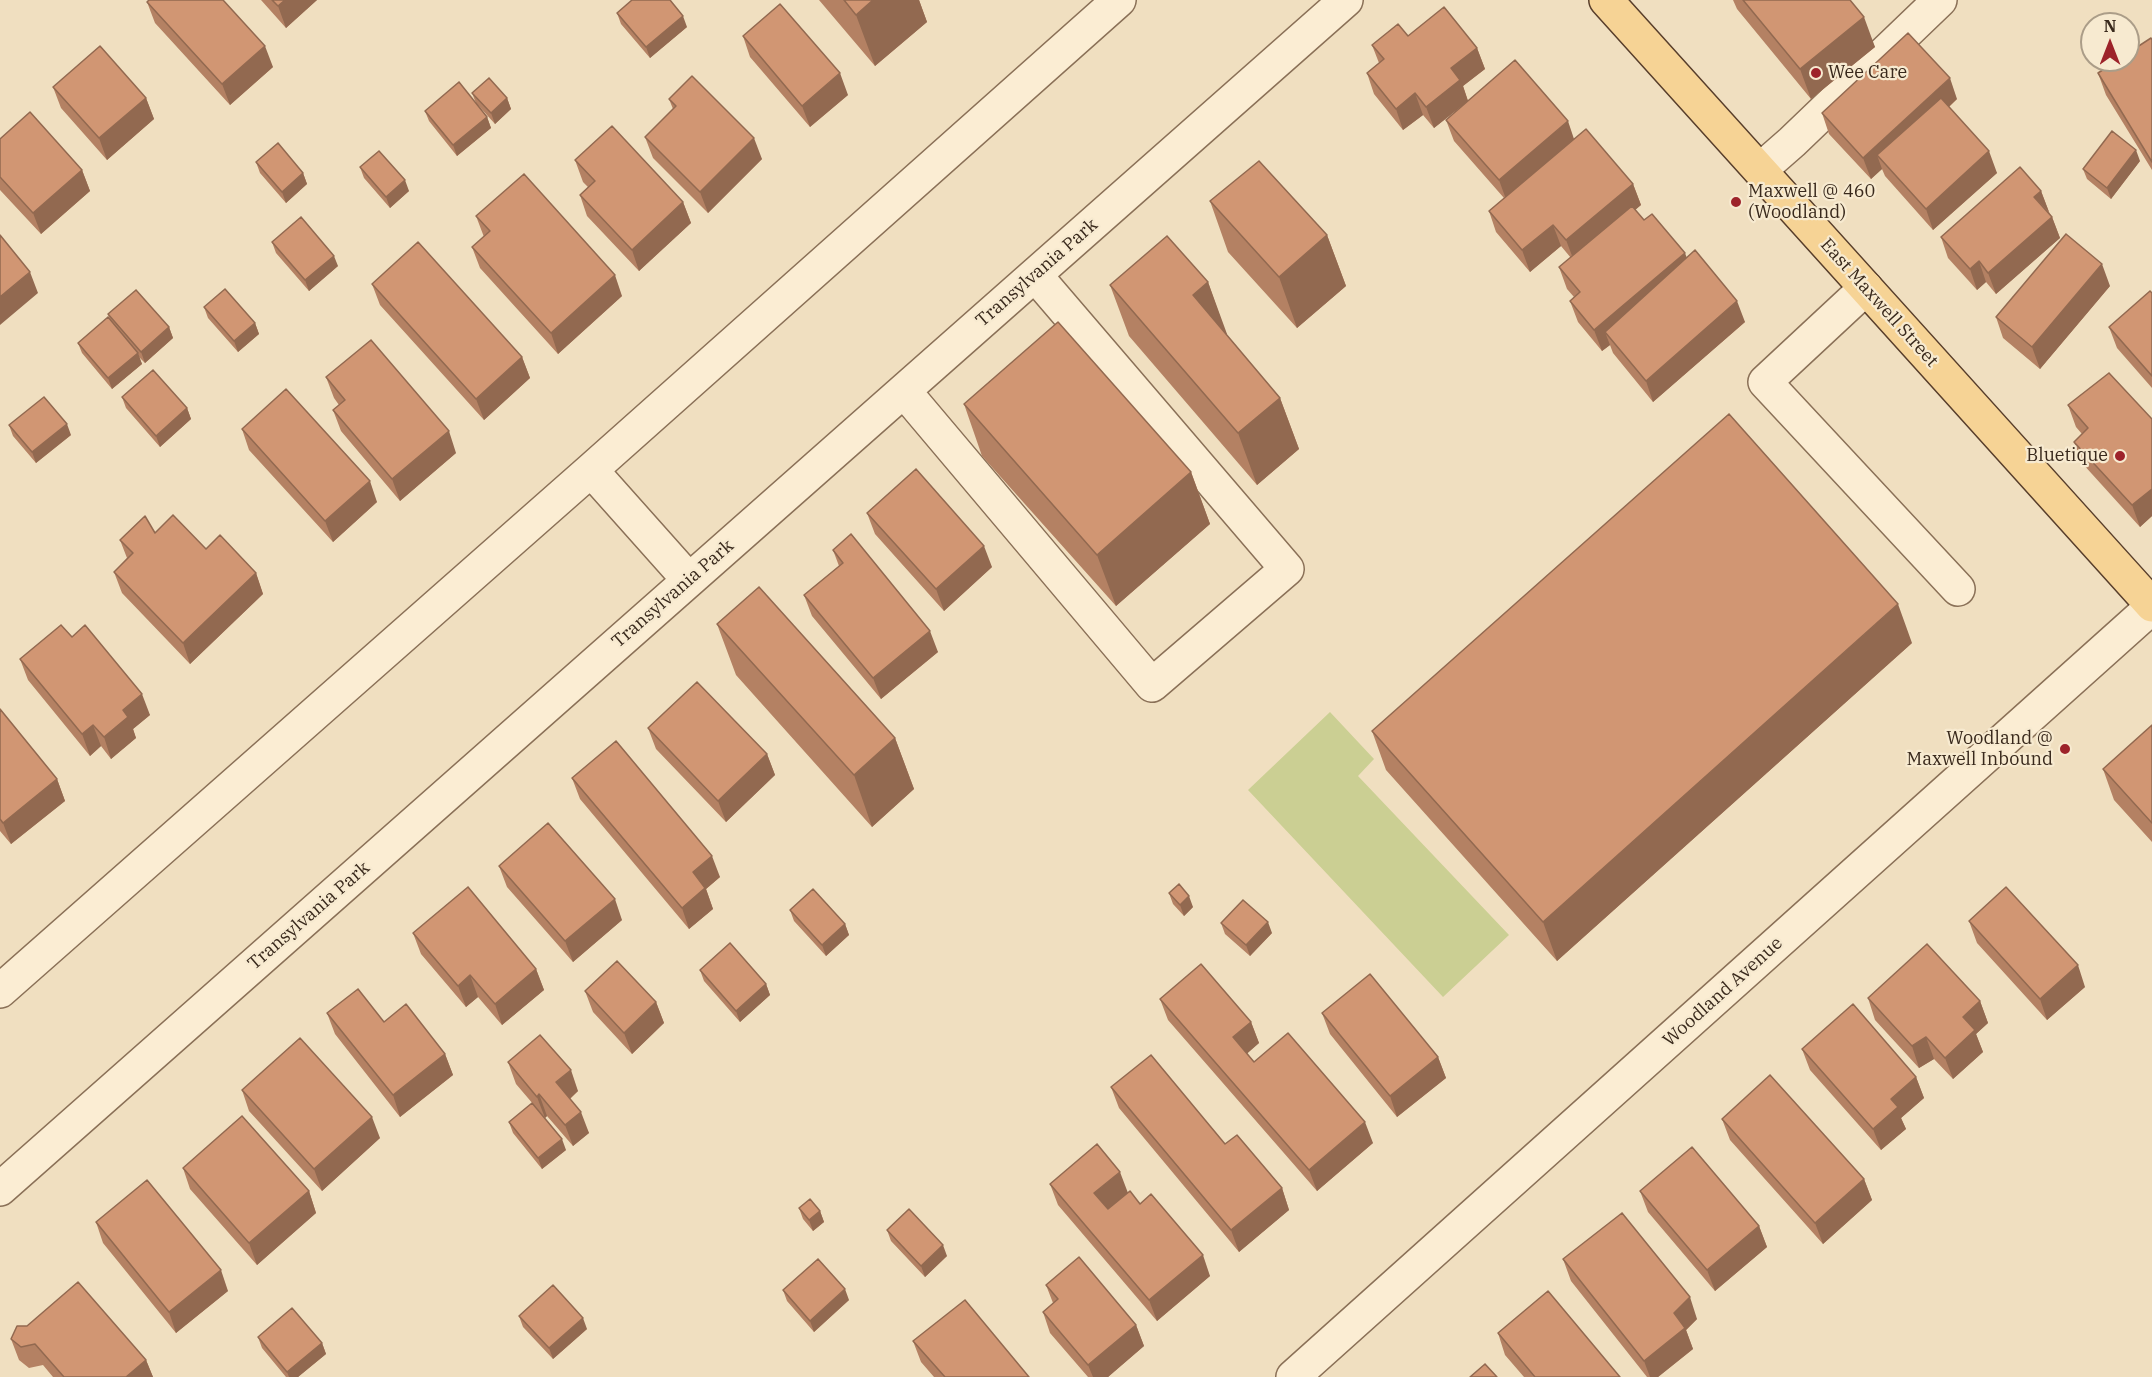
<!DOCTYPE html>
<style>
body{margin:0}
#map{position:relative;width:2152px;height:1377px;overflow:hidden;background:#f0dfc0;font-family:"IBM Plex Serif",serif}
canvas{display:block}
.north{position:absolute;left:2080px;top:12px;width:60px;height:60px;box-sizing:border-box;background:#f7ead0;border:2px solid #ab9d88;border-radius:50%;rotate:0deg;font-size:16px;font-weight:700;line-height:24px;text-align:center;color:#39291c}
.north::after{content:'';display:block;margin:auto;width:21px;height:27px;background:#9d232a;clip-path:polygon(50% 0,100% 100%,50% 72%,0 100%)}
</style>
<div id="map">
<canvas width="2152" height="1377"></canvas>
<div class="north">N</div>
</div>
<script>
const c = document.querySelector('canvas').getContext('2d');
c.lineJoin = 'round';
function fillPath(path, color) {
  c.fillStyle = color;
  c.fill(path, 'evenodd');
}
function shape(rows) {
  const path = new Path2D();
  for (const r of rows) {
    path.moveTo(r[0], r[1]);
    for (let i = 2; i < r.length; i += 2) path.lineTo(r[i], r[i + 1]);
  }
  return path;
}
function strokePath(path, color, width, dash) {
  c.strokeStyle = color;
  c.lineWidth = width;
  c.lineCap = dash ? 'butt' : 'round';
  c.setLineDash(dash || []);
  c.stroke(path);
}
function drawText(font, color, halo, rows, align = 'center') {
  c.font = font + ' "IBM Plex Serif",serif';
  c.lineWidth = 4.5;
  c.setLineDash([]);
  c.textBaseline = 'middle';
  c.strokeStyle = halo;
  c.fillStyle = color;
  for (const [text, x, y, turn = 0] of rows) {
    c.save();
    c.translate(x, y);
    c.rotate((+turn || 0) * Math.PI / 180);
    c.textAlign = isNaN(turn) ? turn : align;
    if (halo) c.strokeText(text, 0, 0);
    c.fillText(text, 0, 0);
    c.restore();
  }
}
const green = shape([
 [1330,712,1374,759,1358,776,1509,935,1443,997,1248,790]
]);
const minor = shape([
 [1760,170,1792,142,1940,0],
 [1866,288,1765,382,1958,589],
 [904,391,1152,685,1287,569,1035,275],
 [591,470,689,580],
 [0,991,591,470,1119,0],
 [0,1189,1346,0],
 [1293,1377,2152,607]
]);
const major = shape([
 [1606,0,2152,605]
]);
const wall = shape([
 [261,0,317,0,286,28],
 [819,0,919,0,927,22,875,66],
 [1733,0,1850,0,1875,47,1811,99,1737,9],
 [147,2,273,67,230,105,155,23],
 [617,13,687,27,650,58,621,24],
 [743,36,848,95,810,127,750,57],
 [1408,36,1477,48,1485,69,1463,86,1468,101,1574,139,1633,184,1641,205,1635,210,1644,220,1687,258,1745,322,1653,402,1613,353,1610,345,1602,351,1578,322,1570,301,1574,297,1567,289,1559,267,1571,258,1561,246,1530,272,1496,232,1489,211,1504,198,1454,141,1446,120,1463,105,1434,128,1423,115,1403,130,1374,94,1367,73,1379,63,1372,45],
 [2152,40,2152,170,2106,95,2098,73],
 [53,87,146,98,154,119,107,160,61,108],
 [472,93,507,98,511,109,495,124,478,105,487,117,491,128,457,156,429,121,425,111,476,103],
 [669,99,762,159,708,213,653,158,645,137,673,109],
 [1957,99,1949,107,1997,173,1933,230,1885,176,1882,169,1871,179,1829,134,1822,113],
 [0,139,82,170,90,191,41,234,0,190],
 [575,160,683,202,691,223,639,271,587,216,580,195,588,187,583,182],
 [2140,161,2111,199,2087,179,2083,169],
 [256,162,303,173,307,184,286,203,260,173],
 [360,167,409,191,390,208,364,178],
 [2041,191,2049,212,2052,217,2060,238,1996,294,1986,282,1977,290,1948,258,1941,237],
 [1210,201,1327,235,1346,286,1297,328,1228,252],
 [476,216,622,296,558,354,480,268,472,247,484,237],
 [272,242,338,266,309,291,276,253],
 [1208,282,1226,334,1280,398,1299,449,1257,485,1129,336,1110,285],
 [372,284,522,357,530,378,484,420,380,305],
 [2110,286,2040,369,2003,338,1996,317],
 [2152,293,2152,388,2117,348,2109,327],
 [204,307,255,323,259,334,238,352,208,318],
 [108,314,169,327,173,338,145,363,139,357,142,364,112,389,82,353,78,343,110,320],
 [326,377,456,453,400,501,341,431,333,410,339,405,334,398],
 [122,397,187,408,191,419,160,447,126,408],
 [964,404,1191,472,1210,524,1116,606,982,456],
 [2068,405,2152,419,2152,516,2140,527,2082,463,2074,442,2082,434,2076,427],
 [9,425,71,435,36,463,13,436],
 [242,429,377,502,333,542,249,450],
 [867,513,992,567,944,611,875,534],
 [155,533,206,549,256,573,263,594,190,664,122,593,114,572,127,558,120,540],
 [833,550,938,652,881,699,812,616,804,595,839,566],
 [717,624,895,738,914,789,872,827,736,675],
 [72,637,150,715,133,729,136,738,111,759,101,746,90,756,28,680,20,659],
 [1912,643,1557,961,1386,770,1372,731],
 [0,709,57,779,65,801,11,844,0,831],
 [2152,725,2152,842,2114,800,2103,769],
 [648,728,767,754,775,775,726,822,656,749],
 [572,778,720,877,706,889,713,909,689,929,580,799],
 [499,866,622,920,573,962,507,887],
 [1169,893,1193,907,1184,916,1173,904],
 [790,910,845,924,849,935,826,956,794,921],
 [1969,921,2085,987,2047,1020,1977,943],
 [1221,923,1272,933,1250,956,1225,934],
 [413,933,536,969,544,990,502,1025,478,997,466,1007,421,954],
 [700,970,766,984,770,995,740,1022,704,981],
 [585,991,656,1002,664,1023,632,1054,593,1012],
 [1868,998,1980,1001,1988,1023,1976,1034,1983,1052,1953,1079,1934,1059,1919,1068,1875,1020],
 [1160,999,1251,1022,1259,1043,1247,1053,1254,1062,1373,1143,1317,1191,1168,1020],
 [327,1013,384,1022,445,1054,453,1075,400,1117,335,1034],
 [1322,1013,1438,1057,1446,1078,1397,1117,1330,1034],
 [1802,1049,1916,1077,1924,1098,1901,1118,1906,1129,1881,1150,1810,1070],
 [508,1062,578,1091,570,1099,589,1133,573,1146,547,1116,545,1118,516,1084],
 [1111,1087,1225,1144,1282,1188,1289,1210,1239,1252,1119,1108],
 [242,1090,380,1138,322,1191,249,1111],
 [1722,1119,1864,1179,1872,1200,1823,1244,1730,1140],
 [509,1122,566,1150,542,1169,513,1133],
 [183,1168,309,1191,316,1213,257,1265,190,1189],
 [1050,1184,1128,1193,1210,1276,1157,1321,1058,1205],
 [1640,1191,1759,1226,1767,1247,1715,1291,1648,1212],
 [799,1208,820,1211,824,1222,813,1231,803,1219],
 [96,1222,228,1291,176,1333,103,1243],
 [887,1230,947,1256,925,1277,891,1241],
 [1563,1259,1697,1319,1686,1330,1693,1349,1658,1377,1647,1377,1571,1281],
 [1046,1285,1136,1325,1144,1346,1108,1377,1088,1377,1050,1333,1043,1312,1053,1303],
 [783,1290,849,1300,814,1332,787,1301],
 [519,1316,587,1329,553,1359,523,1327],
 [1498,1333,1620,1377,1524,1377,1505,1355],
 [258,1337,322,1343,326,1354,298,1377,286,1377,262,1348],
 [11,1339,146,1360,153,1377,53,1377,43,1365,29,1368,19,1360],
 [913,1341,1029,1377,934,1377,921,1362]
]);
const shadedWall = shape([
 [285,0,317,0,286,28,278,6],
 [873,0,919,0,927,22,875,66,856,15],
 [683,16,687,27,650,58,646,47],
 [1864,17,1875,47,1811,99,1800,69],
 [265,46,273,67,230,105,222,84],
 [1477,48,1485,69,1463,86,1468,101,1434,128,1426,107,1451,68],
 [840,73,848,95,810,127,802,106],
 [1950,78,1957,99,1886,165,1877,155,1882,169,1871,179,1863,158],
 [1415,93,1423,115,1403,130,1396,109],
 [146,98,154,119,107,160,99,138],
 [507,98,511,109,495,124,491,113],
 [487,117,491,128,457,156,453,145],
 [1568,121,1575,142,1507,202,1499,180],
 [754,138,762,159,708,213,700,192],
 [2136,150,2140,161,2111,199,2107,188],
 [1989,151,1997,173,1933,230,1926,209],
 [82,170,90,191,41,234,33,213],
 [303,173,307,184,286,203,282,192],
 [405,180,409,191,390,208,386,197],
 [1633,184,1641,205,1574,261,1566,240],
 [2041,191,2049,212,2034,197],
 [683,202,691,223,639,271,632,250],
 [2052,217,2060,238,1996,294,1988,273],
 [1553,225,1561,246,1530,272,1522,250],
 [1327,235,1346,286,1297,328,1279,277],
 [1685,253,1693,274,1605,332,1610,345,1602,351,1594,330],
 [334,256,338,266,309,291,305,280],
 [1979,261,1986,282,1977,290,1970,269],
 [2102,264,2110,286,2040,369,2032,347],
 [30,272,38,293,0,325,0,297],
 [615,275,622,296,558,354,551,333],
 [1208,282,1227,334,1211,347,1193,295],
 [1737,301,1745,322,1653,402,1646,381],
 [255,323,259,334,238,352,234,341],
 [169,327,173,338,145,363,141,352],
 [138,353,142,364,112,389,108,378],
 [522,357,530,378,484,420,476,399],
 [1280,398,1299,449,1257,485,1238,433],
 [187,408,191,419,160,447,156,436],
 [67,424,71,435,36,463,32,452],
 [449,431,456,453,400,501,392,479],
 [1191,472,1210,524,1116,606,1097,555],
 [370,481,377,502,333,542,325,521],
 [2152,489,2152,516,2140,527,2132,505],
 [984,546,992,567,944,611,936,589],
 [256,573,263,594,190,664,183,643],
 [1898,604,1912,643,1557,961,1543,922],
 [930,631,938,652,881,699,873,678],
 [142,694,150,715,133,729,136,738,111,759,104,737,123,710],
 [93,725,101,746,90,756,82,734],
 [895,738,914,789,872,827,854,775],
 [767,754,775,775,726,822,718,801],
 [57,779,65,801,11,844,3,823],
 [712,856,720,877,706,889,713,909,689,929,682,908,693,872],
 [1189,896,1193,907,1184,916,1180,905],
 [615,899,622,920,573,962,565,941],
 [1268,922,1272,933,1250,956,1246,945],
 [845,924,849,935,826,956,822,945],
 [2078,965,2085,987,2047,1020,2040,999],
 [536,969,544,990,502,1025,495,1004],
 [470,975,478,997,466,1007,458,986],
 [766,984,770,995,740,1022,736,1011],
 [1980,1001,1988,1023,1976,1034,1983,1052,1953,1079,1945,1058,1963,1017],
 [656,1002,664,1023,632,1054,624,1033],
 [1251,1022,1259,1043,1241,1059,1233,1037],
 [1926,1037,1934,1059,1919,1068,1912,1046],
 [445,1054,453,1075,400,1117,393,1095],
 [1438,1057,1446,1078,1397,1117,1390,1096],
 [571,1070,578,1091,564,1104,556,1082],
 [1916,1077,1924,1098,1901,1118,1906,1129,1881,1150,1873,1129,1891,1099],
 [539,1094,547,1116,545,1118,537,1097],
 [581,1112,589,1133,573,1146,565,1125],
 [372,1117,380,1138,322,1191,314,1169],
 [1365,1122,1373,1143,1317,1191,1309,1170],
 [562,1139,566,1150,542,1169,538,1158],
 [1120,1172,1128,1193,1102,1214,1094,1193],
 [1864,1179,1872,1200,1823,1244,1815,1223],
 [1282,1188,1289,1210,1239,1252,1231,1230],
 [309,1191,316,1213,257,1265,249,1243],
 [820,1211,824,1222,813,1231,809,1220],
 [1759,1226,1767,1247,1715,1291,1707,1270],
 [943,1245,947,1256,925,1277,921,1266],
 [1203,1255,1210,1276,1157,1321,1149,1300],
 [221,1270,228,1291,176,1333,169,1312],
 [845,1289,849,1300,814,1332,810,1321],
 [1690,1297,1697,1319,1686,1330,1693,1349,1658,1377,1650,1377,1644,1361,1674,1313],
 [583,1318,587,1329,553,1359,549,1348],
 [1136,1325,1144,1346,1108,1377,1093,1377,1088,1365],
 [322,1343,326,1354,298,1377,289,1377,287,1372],
 [146,1360,153,1377,126,1377]
]);
const building = shape([
 [149,0,223,0,265,46,222,84,147,2,149,0],
 [272,0,285,0,278,6,272,0],
 [632,0,670,0,683,16,646,47,617,13,632,0],
 [844,0,873,0,856,15,844,0],
 [1743,0,1850,0,1864,17,1800,69,1743,0],
 [780,4,840,73,802,106,743,36,780,4],
 [1444,7,1477,48,1451,68,1460,80,1426,107,1415,93,1396,109,1367,73,1384,59,1372,45,1398,24,1408,36,1444,7],
 [1908,33,1950,78,1863,158,1822,113,1908,33],
 [2151,38,2152,40,2152,162,2098,73,2118,60,2128,60,2128,53,2151,38],
 [100,46,146,98,99,138,53,87,100,46],
 [1515,60,1568,121,1499,180,1446,120,1515,60],
 [692,76,754,138,700,192,645,137,676,106,669,99,692,76],
 [489,78,507,98,491,113,472,93,489,78],
 [459,82,487,117,453,145,425,111,459,82],
 [1941,98,1989,151,1926,209,1877,155,1941,98],
 [30,112,82,170,33,213,0,177,0,139,30,112],
 [612,126,683,202,632,250,580,195,595,181,575,160,612,126],
 [1586,129,1633,184,1566,240,1553,225,1522,250,1489,211,1586,129],
 [2112,131,2136,150,2107,188,2083,169,2112,131],
 [278,143,303,173,282,192,256,162,278,143],
 [379,151,405,180,386,197,360,167,379,151],
 [1259,161,1327,235,1279,277,1210,201,1259,161],
 [2020,167,2041,191,2034,197,2052,217,1988,273,1979,261,1970,269,1941,237,2020,167],
 [524,174,615,275,551,333,472,247,490,231,476,216,524,174],
 [1632,206,1644,220,1652,214,1685,253,1594,330,1570,301,1580,292,1559,267,1632,206],
 [301,217,334,256,305,280,272,242,301,217],
 [2066,234,2102,264,2032,347,1996,317,2066,234],
 [0,235,30,272,0,297,0,235],
 [1167,236,1208,282,1193,295,1280,398,1238,433,1110,285,1167,236],
 [418,242,522,357,476,399,372,284,418,242],
 [1695,250,1737,301,1646,381,1605,332,1695,250],
 [225,289,255,323,234,341,204,307,225,289],
 [136,290,169,327,141,352,108,314,136,290],
 [2150,291,2152,293,2152,376,2109,327,2150,291],
 [108,317,138,353,108,378,78,343,108,317],
 [1058,322,1191,472,1097,555,964,404,1058,322],
 [371,340,449,431,392,479,333,410,345,400,326,377,371,340],
 [153,370,187,408,156,436,122,397,153,370],
 [2109,373,2152,419,2152,489,2132,505,2074,442,2088,428,2068,405,2109,373],
 [286,389,370,481,325,521,242,429,286,389],
 [44,397,67,424,32,452,9,425,44,397],
 [1729,414,1898,604,1543,922,1372,731,1729,414],
 [916,469,984,546,936,589,867,513,916,469],
 [173,515,206,549,220,535,256,573,183,643,114,572,133,553,120,540,145,516,155,533,173,515],
 [851,534,930,631,873,678,804,595,843,563,833,550,851,534],
 [759,587,895,738,854,775,717,624,759,587],
 [61,625,72,637,85,625,142,694,123,710,128,717,104,737,93,725,82,734,20,659,61,625],
 [697,682,767,754,718,801,648,728,697,682],
 [0,709,57,779,3,823,0,819,0,709],
 [2152,725,2152,823,2103,769,2152,725],
 [616,741,712,856,693,872,705,888,682,908,572,778,616,741],
 [548,823,615,899,565,941,499,866,548,823],
 [1179,884,1189,896,1180,905,1169,893,1179,884],
 [468,887,536,969,495,1004,470,975,458,986,413,933,468,887],
 [2006,887,2078,965,2040,999,1969,921,2006,887],
 [813,889,845,924,822,945,790,910,813,889],
 [1243,900,1268,922,1246,945,1221,923,1243,900],
 [730,943,766,984,736,1011,700,970,730,943],
 [1927,944,1980,1001,1963,1017,1975,1030,1945,1058,1926,1037,1912,1046,1868,998,1927,944],
 [617,961,656,1002,624,1033,585,991,617,961],
 [1201,964,1251,1022,1233,1037,1254,1062,1288,1033,1365,1122,1309,1170,1160,999,1201,964],
 [1370,974,1438,1057,1390,1096,1322,1013,1370,974],
 [358,989,384,1022,406,1004,445,1054,393,1095,327,1013,358,989],
 [1853,1004,1916,1077,1891,1099,1898,1107,1873,1129,1802,1049,1853,1004],
 [540,1035,571,1070,556,1082,581,1112,565,1125,539,1094,537,1097,508,1062,540,1035],
 [300,1038,372,1117,314,1169,242,1090,300,1038],
 [1151,1055,1225,1144,1237,1135,1282,1188,1231,1230,1111,1087,1151,1055],
 [1770,1075,1864,1179,1815,1223,1722,1119,1770,1075],
 [532,1103,562,1139,538,1158,509,1122,532,1103],
 [242,1116,309,1191,249,1243,183,1168,242,1116],
 [1097,1144,1120,1172,1094,1193,1108,1209,1130,1191,1140,1204,1151,1194,1203,1255,1149,1300,1050,1184,1097,1144],
 [1692,1147,1759,1226,1707,1270,1640,1191,1692,1147],
 [147,1180,221,1270,169,1312,96,1222,147,1180],
 [810,1199,820,1211,809,1220,799,1208,810,1199],
 [909,1209,943,1245,921,1266,887,1230,909,1209],
 [1622,1213,1690,1297,1674,1313,1685,1328,1644,1361,1563,1259,1622,1213],
 [1079,1257,1136,1325,1088,1365,1043,1312,1058,1299,1046,1285,1079,1257],
 [818,1259,845,1289,810,1321,783,1290,818,1259],
 [78,1282,146,1360,126,1377,64,1377,35,1344,21,1347,11,1339,17,1326,27,1326,78,1282],
 [553,1285,583,1318,549,1348,519,1316,553,1285],
 [1548,1291,1620,1377,1535,1377,1498,1333,1548,1291],
 [965,1300,1029,1377,945,1377,913,1341,965,1300],
 [292,1308,322,1343,287,1372,258,1337,292,1308],
 [1485,1364,1497,1377,1470,1377,1485,1364]
]);
const markers = [
 [1816,73,6,"#9d232a"],
 [1736,202,6,"#9d232a"],
 [2120,456,6,"#9d232a"],
 [2065,749,6,"#9d232a"]
];
const poiNames = [
 ["Wee Care",1828,73],
 ["Maxwell @ 460",1748,192],
 ["(Woodland)",1748,213],
 ["Bluetique",2108,456,"right"],
 ["Woodland @",2053,739,"right"],
 ["Maxwell Inbound",2053,760,"right"]
];
const streetNames = [
 ["Transylvania Park",1037,273,-41],
 ["East Maxwell Street",1879,303,48],
 ["Transylvania Park",673,594,-41],
 ["Transylvania Park",309,916,-41],
 ["Woodland Avenue",1723,992,-42]
];
fillPath(green, '#cbcf93');
strokePath(minor, '#8a7057', 36);
strokePath(major, '#583e2b', 36);
strokePath(minor, '#fbedd3', 33);
strokePath(major, '#f6d395', 33);
fillPath(wall, '#b48163');
fillPath(shadedWall, '#926950');
fillPath(building, '#d19673');
strokePath(building, '#926950', 1.5);
for (const [x, y, r, color] of markers) {
  const dot = new Path2D();
  dot.arc(x, y, r, 0, 2 * Math.PI);
  c.fillStyle = color;
  c.fill(dot);
  strokePath(dot, '#f7ead0', 2);
}
drawText('18px', '#39291c', '#f7ead0', poiNames, 'left');
drawText('18px', '#39291c', '#f7ead0', streetNames);
</script>
